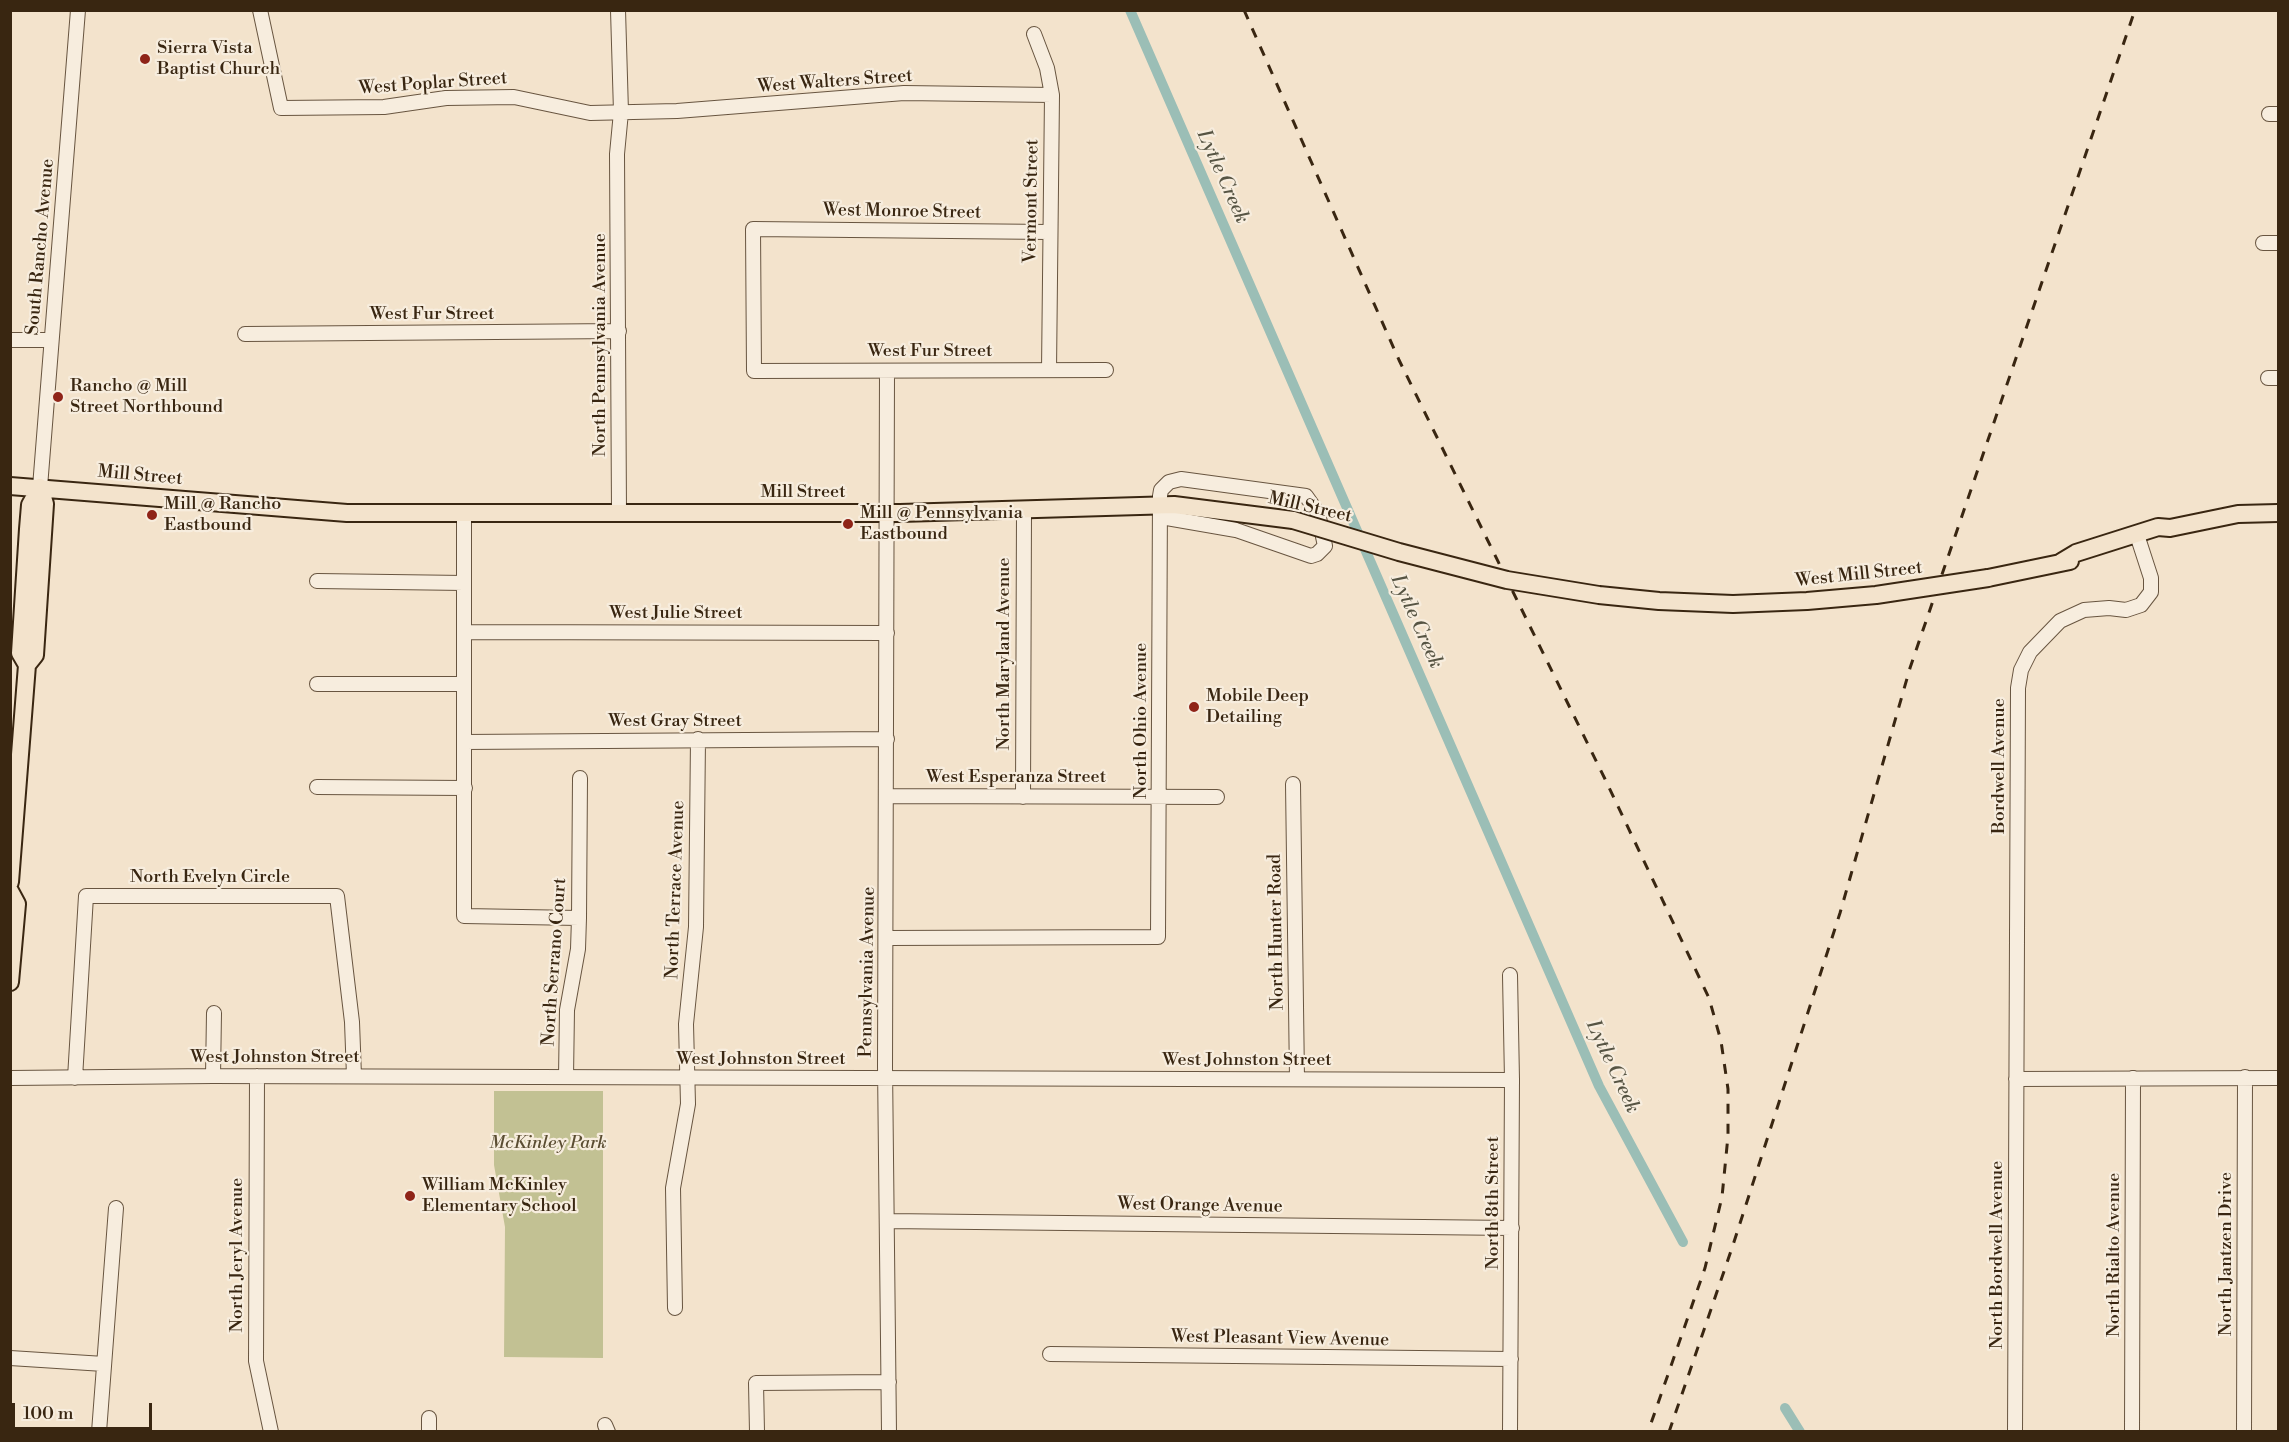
<!DOCTYPE html>
<style>
body{margin:0}
#map{position:relative;width:2289px;height:1442px;overflow:hidden;background:#f3e3cc;font-family:"Libre Bodoni",serif}
canvas{display:block}
.frame{position:absolute;inset:0;border:12px solid #392611;pointer-events:none}
.scale{position:absolute;left:12px;top:1403px;width:140px;height:27px;box-sizing:border-box;border:3px solid #392611;border-top:0;padding-left:8px;font-size:18px;line-height:21px;white-space:nowrap;color:#392611;-webkit-text-stroke:4px #f7edde;paint-order:stroke}
</style>
<div id="map">
<canvas width="2289" height="1442"></canvas>
<div class="frame"></div>
<div class="scale">100 m</div>
</div>
<script>
const c = document.querySelector('canvas').getContext('2d');
c.lineJoin = 'round';
function fillPath(path, color) {
  c.fillStyle = color;
  c.fill(path, 'evenodd');
}
function shape(rows) {
  const path = new Path2D();
  for (const r of rows) {
    path.moveTo(r[0], r[1]);
    for (let i = 2; i < r.length; i += 2) path.lineTo(r[i], r[i + 1]);
  }
  return path;
}
function strokePath(path, color, width, dash) {
  c.strokeStyle = color;
  c.lineWidth = width;
  c.lineCap = dash ? 'butt' : 'round';
  c.setLineDash(dash || []);
  c.stroke(path);
}
function drawText(font, color, halo, rows, align = 'center') {
  c.font = font + ' "Libre Bodoni",serif';
  c.lineWidth = 4.5;
  c.setLineDash([]);
  c.textBaseline = 'middle';
  c.strokeStyle = halo;
  c.fillStyle = color;
  for (const [text, x, y, turn = 0] of rows) {
    c.save();
    c.translate(x, y);
    c.rotate((+turn || 0) * Math.PI / 180);
    c.textAlign = isNaN(turn) ? turn : align;
    if (halo) c.strokeText(text, 0, 0);
    c.fillText(text, 0, 0);
    c.restore();
  }
}
const green = shape([
 [494,1091,603,1091,603,1358,504,1357,505,1227,494,1165]
]);
const canal = shape([
 [1130,10,1599,1086,1683,1242],
 [1785,1408,1800,1432]
]);
const minor = shape([
 [260,10,281,108,384,107,446,98,514,97,590,113,677,111,904,93,1052,95],
 [618,10,621,112,617,154,619,512],
 [1034,34,1047,68,1052,95,1049,370],
 [2269,114,2278,114],
 [1049,232,753,229,754,371,1106,370],
 [2263,243,2278,243],
 [245,334,619,331],
 [10,340,51,340],
 [887,371,885,1066,889,1432],
 [2268,378,2278,378],
 [40,487,78,10],
 [464,512,464,916,579,918],
 [317,581,464,583],
 [464,632,887,633],
 [317,684,464,684],
 [464,742,887,739],
 [1293,784,1297,1079],
 [317,787,465,788],
 [888,796,1217,797],
 [1023,797,1024,511],
 [887,938,1158,937,1160,496,1161,490,1169,482,1181,479,1306,496,1318,513,1325,546,1317,554,1311,556,1236,530,1161,517],
 [1510,975,1512,1080,1510,1432],
 [213,1076,214,1013],
 [257,1076,256,1361,271,1432],
 [566,1077,567,1010,578,949,579,918,580,778],
 [10,1078,213,1076,1512,1080],
 [75,1078,86,896,337,896,352,1022,354,1076],
 [2016,1079,2278,1078],
 [887,1221,1512,1228],
 [675,1308,673,1188,688,1104,686,1024,696,927,698,739],
 [1050,1354,1511,1359],
 [10,1358,104,1364],
 [605,1425,608,1432],
 [99,1432,116,1208],
 [429,1432,429,1418],
 [757,1432,756,1383,889,1382],
 [2015,1432,2018,688,2021,670,2030,652,2060,621,2084,610,2109,608,2126,610,2141,605,2151,592,2151,578,2139,541],
 [2132,1432,2133,1078],
 [2244,1432,2245,1077]
]);
const major = shape([
 [10,486,347,513,900,513,1174,505,1293,520],
 [2061,562,2076,553,2158,527,2170,528,2238,514,2278,513],
 [1988,578,2070,561],
 [27,665,35,655,45,504,40,487],
 [10,882,27,665,20,653,28,529,30,505,40,487],
 [10,891,17,904,10,982]
]);
const rail = shape([
 [1244,10,1399,360,1605,779,1709,998,1721,1041,1728,1089,1728,1136,1722,1197,1705,1268,1648,1432],
 [1669,1432,1733,1245,1840,913,1910,668,2135,10]
]);
const majorBridge = shape([
 [1293,520,1399,552,1507,580,1599,595,1659,601,1733,604,1807,601,1876,595,1988,578]
]);
const markers = [
 [145,59,6,"#8f2418"],
 [58,397,6,"#8f2418"],
 [152,515,6,"#8f2418"],
 [848,524,6,"#8f2418"],
 [1194,707,6,"#8f2418"],
 [410,1196,6,"#8f2418"]
];
const poiNames = [
 ["Sierra Vista",157,49],
 ["Baptist Church",157,70],
 ["Rancho @ Mill",70,387],
 ["Street Northbound",70,408],
 ["Mill @ Rancho",164,505],
 ["Eastbound",164,526],
 ["Mill @ Pennsylvania",860,514],
 ["Eastbound",860,535],
 ["Mobile Deep",1206,697],
 ["Detailing",1206,718],
 ["William McKinley",422,1186],
 ["Elementary School",422,1207]
];
const streetNames = [
 ["West Walters Street",835,82,-4],
 ["West Poplar Street",433,84,-4],
 ["Vermont Street",1032,201,-89],
 ["West Monroe Street",902,212,1],
 ["South Rancho Avenue",41,247,-85],
 ["West Fur Street",432,315],
 ["North Pennsylvania Avenue",601,345,-90],
 ["West Fur Street",930,352],
 ["Mill Street",140,476,5],
 ["Mill Street",803,493],
 ["Mill Street",1310,508,13],
 ["West Mill Street",1859,575,-6],
 ["West Julie Street",676,614],
 ["North Maryland Avenue",1005,654,-90],
 ["North Ohio Avenue",1142,721,-90],
 ["West Gray Street",675,722],
 ["Bordwell Avenue",2000,766,-90],
 ["West Esperanza Street",1016,778],
 ["North Evelyn Circle",210,878],
 ["North Terrace Avenue",676,890,-88],
 ["North Hunter Road",1277,932,-91],
 ["North Serrano Court",555,962,-86],
 ["Pennsylvania Avenue",868,972,-89],
 ["West Johnston Street",275,1058],
 ["West Johnston Street",761,1060],
 ["West Johnston Street",1247,1061],
 ["North 8th Street",1494,1203,-90],
 ["West Orange Avenue",1200,1206,1],
 ["North Jantzen Drive",2227,1254,-90],
 ["North Jeryl Avenue",238,1255,-90],
 ["North Bordwell Avenue",1998,1255,-90],
 ["North Rialto Avenue",2115,1255,-90],
 ["West Pleasant View Avenue",1280,1339,1]
];
const parkNames = [
 ["McKinley Park",548,1144]
];
const waterNames = [
 ["Lytle Creek",1222,177,66],
 ["Lytle Creek",1416,622,66],
 ["Lytle Creek",1612,1067,65]
];
fillPath(green, '#c2c193');
strokePath(canal, '#9bbeb6', 10);
strokePath(minor, '#685540', 16);
strokePath(major, '#392611', 20);
strokePath(minor, '#f7edde', 14);
strokePath(major, '#f3e3cc', 16);
strokePath(rail, '#392611', 3, [10, 10]);
strokePath(majorBridge, '#392611', 20, []);
strokePath(majorBridge, '#f3e3cc', 16);
for (const [x, y, r, color] of markers) {
  const dot = new Path2D();
  dot.arc(x, y, r, 0, 2 * Math.PI);
  c.fillStyle = color;
  c.fill(dot);
  strokePath(dot, '#f7edde', 2);
}
drawText('18px', '#392611', '#f7edde', poiNames, 'left');
drawText('18px', '#392611', '#f7edde', streetNames);
drawText('italic 18px', '#5b4d32', '#f7edde', parkNames);
drawText('italic 20px', '#565443', '#f7edde', waterNames);
</script>
